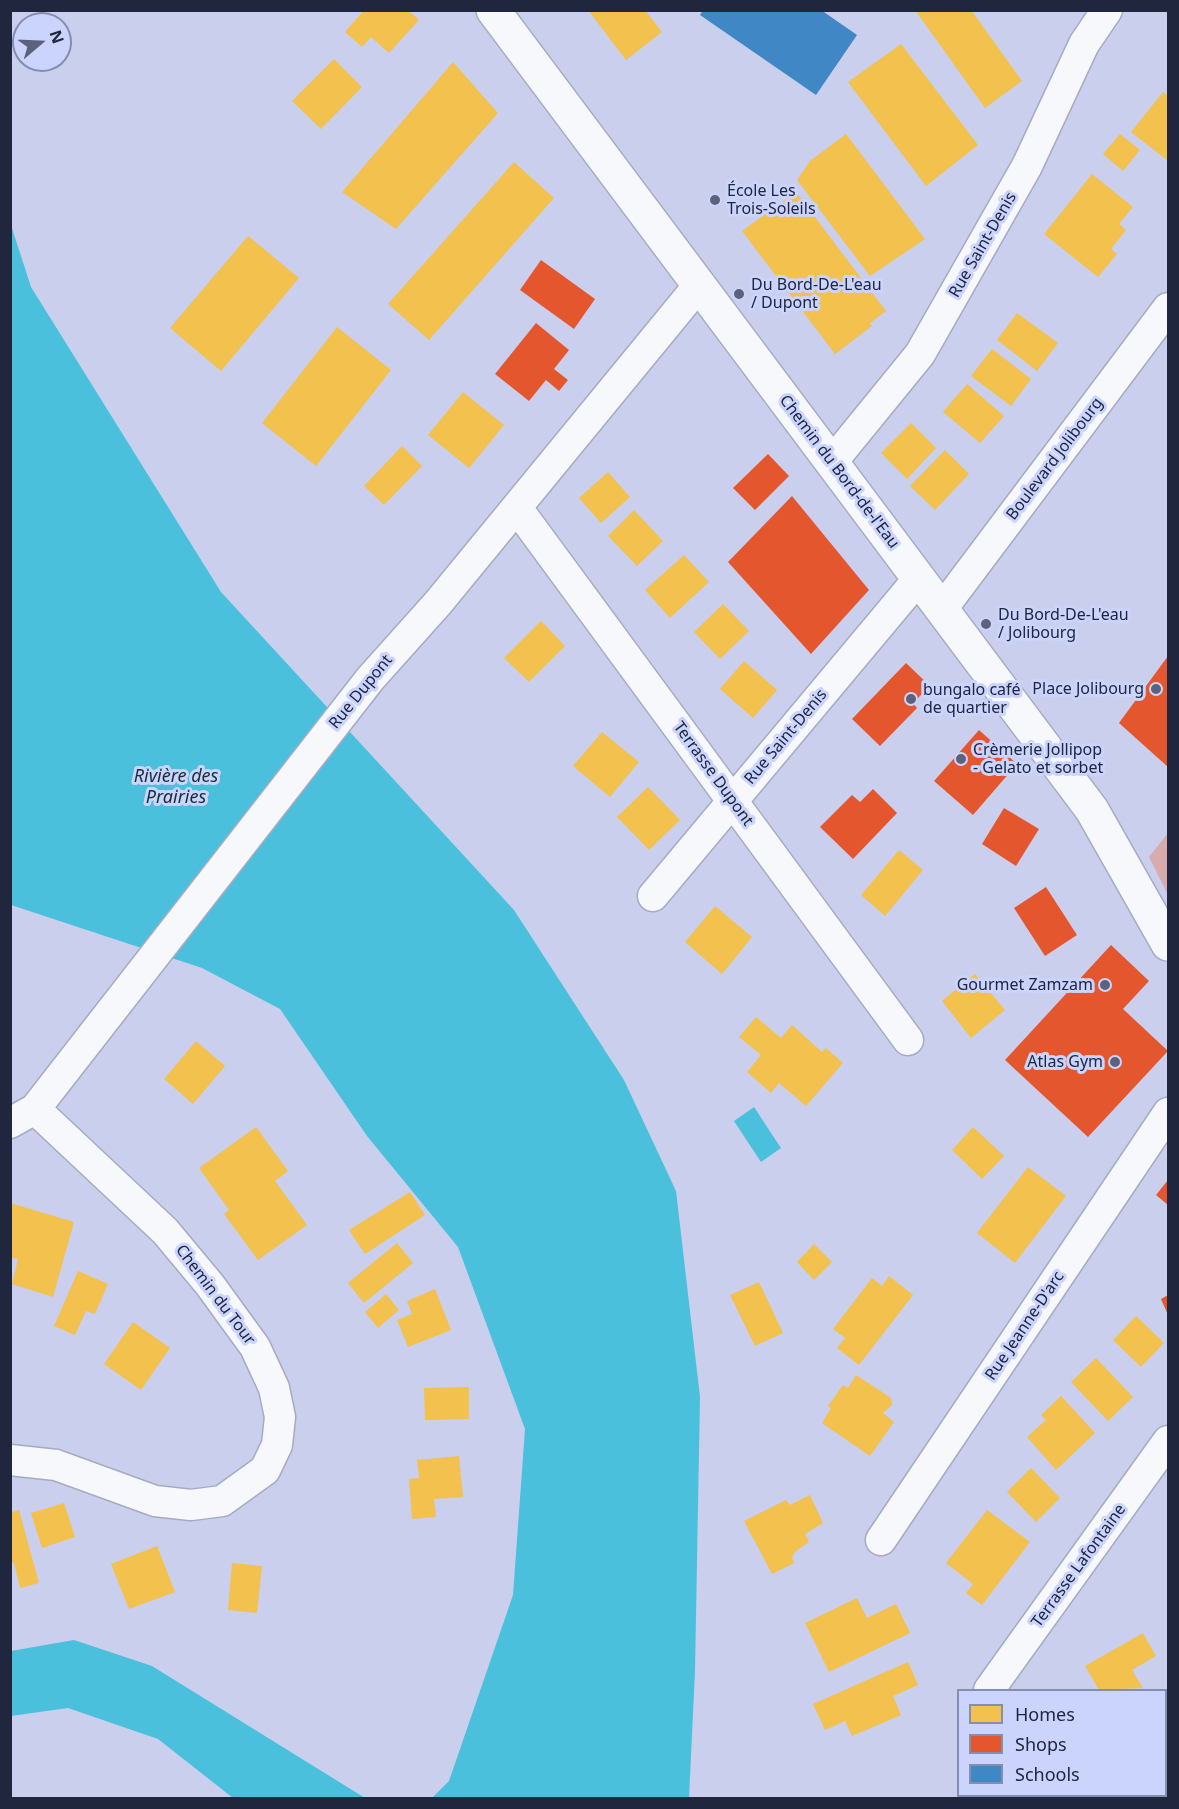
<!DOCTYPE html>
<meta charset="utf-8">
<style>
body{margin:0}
#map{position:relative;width:1179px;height:1809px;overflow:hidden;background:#c9cfec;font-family:"Noto Sans",sans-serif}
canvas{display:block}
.frame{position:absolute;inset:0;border:12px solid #21263f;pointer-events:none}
.legend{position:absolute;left:957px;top:1689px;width:210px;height:108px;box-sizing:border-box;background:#cad4fc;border:2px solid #868eb0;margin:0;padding:8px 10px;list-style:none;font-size:18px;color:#21263f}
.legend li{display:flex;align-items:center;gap:12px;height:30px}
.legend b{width:30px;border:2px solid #868eb0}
.north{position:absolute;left:12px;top:12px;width:60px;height:60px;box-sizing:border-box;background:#cad4fc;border:2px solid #868eb0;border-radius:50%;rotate:71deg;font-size:16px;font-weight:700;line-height:24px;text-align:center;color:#21263f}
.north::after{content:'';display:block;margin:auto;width:21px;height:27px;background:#5c617c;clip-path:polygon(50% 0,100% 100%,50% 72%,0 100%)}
</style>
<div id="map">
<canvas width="1179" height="1809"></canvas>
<div class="frame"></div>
<ul class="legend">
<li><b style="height:16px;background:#f2c14e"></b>Homes</li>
<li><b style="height:16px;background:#e4572e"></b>Shops</li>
<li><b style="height:16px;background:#3f88c5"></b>Schools</li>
</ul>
<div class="north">N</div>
</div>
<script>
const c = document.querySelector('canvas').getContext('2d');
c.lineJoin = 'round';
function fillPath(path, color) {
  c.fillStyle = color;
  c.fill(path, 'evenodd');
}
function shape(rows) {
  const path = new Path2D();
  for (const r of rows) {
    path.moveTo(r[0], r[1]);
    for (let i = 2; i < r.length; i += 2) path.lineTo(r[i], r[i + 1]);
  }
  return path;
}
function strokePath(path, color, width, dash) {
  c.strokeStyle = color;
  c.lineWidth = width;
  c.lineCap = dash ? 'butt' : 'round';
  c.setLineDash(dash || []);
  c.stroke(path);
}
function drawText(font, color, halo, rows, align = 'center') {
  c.font = font + ' "Noto Sans",sans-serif';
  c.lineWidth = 6;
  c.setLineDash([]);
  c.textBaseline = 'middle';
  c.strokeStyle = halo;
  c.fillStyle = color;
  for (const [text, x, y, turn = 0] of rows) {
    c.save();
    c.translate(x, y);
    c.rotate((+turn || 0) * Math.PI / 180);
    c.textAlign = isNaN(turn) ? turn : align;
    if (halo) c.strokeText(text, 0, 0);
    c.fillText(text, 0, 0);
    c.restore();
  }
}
const green = shape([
 [1168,833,1168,895,1149,857]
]);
const water = shape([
 [10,222,31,287,221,592,514,910,624,1080,676,1191,700,1397,695,1671,689,1798,432,1798,449,1781,513,1595,525,1429,458,1247,367,1136,280,1009,202,968,11,905],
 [754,1107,781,1148,761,1162,734,1121],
 [74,1640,152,1666,365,1798,233,1798,158,1739,68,1708,11,1716,11,1651]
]);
const homes = shape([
 [364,10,408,10,419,20,389,53,371,37,362,47,345,32],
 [588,10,645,10,662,32,626,60],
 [915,10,971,10,1022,81,985,108],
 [901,44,978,145,926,186,848,82],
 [334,59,362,87,321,129,292,101],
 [453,62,498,113,396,229,342,192],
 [1163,92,1168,96,1168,161,1131,132],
 [846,134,925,239,870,276,797,180,810,161],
 [1120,134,1140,150,1123,171,1103,154],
 [514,162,554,198,429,340,388,304],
 [1092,174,1133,207,1119,224,1126,230,1111,249,1117,254,1098,277,1044,234],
 [796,192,886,311,870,323,872,326,835,354,742,231],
 [248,236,299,278,221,371,170,328],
 [1017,313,1058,343,1037,371,997,340],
 [337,327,391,370,316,466,262,423],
 [992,349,1031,379,1011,406,971,376],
 [967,384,1004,416,980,443,943,412],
 [463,392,504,425,469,468,428,435],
 [911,423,936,448,907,479,881,453],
 [402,446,422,466,384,505,364,486],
 [945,450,969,474,935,510,910,486],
 [608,472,630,497,601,523,579,498],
 [634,510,663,541,637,566,608,536],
 [684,555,709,582,670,618,645,590],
 [723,604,749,631,720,659,694,632],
 [541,621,565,646,529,682,504,658],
 [744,661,777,690,753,718,720,689],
 [602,732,639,762,610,797,573,766],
 [648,787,680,820,649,850,617,817],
 [899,850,923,870,885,916,861,895],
 [715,906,752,937,722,974,685,942],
 [975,974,1005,1010,971,1038,942,1001],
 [756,1017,781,1038,792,1025,822,1052,826,1048,843,1063,806,1106,779,1083,771,1093,747,1072,761,1055,739,1037],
 [196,1041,225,1066,193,1104,164,1079],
 [256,1127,288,1171,275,1181,307,1225,258,1260,224,1214,229,1210,199,1168],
 [973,1127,1004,1156,982,1179,952,1150],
 [1028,1167,1066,1196,1015,1263,977,1233],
 [410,1192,425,1215,365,1254,349,1230],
 [10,1203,74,1222,53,1297,12,1284,18,1259,10,1257],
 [397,1243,413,1263,364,1303,348,1283],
 [814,1244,832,1262,814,1280,797,1262],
 [78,1271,108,1284,95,1314,86,1311,75,1335,54,1326],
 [889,1276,913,1295,859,1365,837,1348,845,1338,833,1329,872,1278,882,1286],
 [759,1282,783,1333,755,1346,730,1295],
 [435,1289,451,1330,408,1347,397,1320,412,1314,407,1301],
 [386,1294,399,1310,378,1328,365,1312],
 [1136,1316,1164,1343,1141,1367,1113,1340],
 [133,1322,170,1348,141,1390,104,1364],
 [1096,1358,1133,1397,1108,1421,1071,1382],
 [856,1375,891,1398,892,1405,883,1413,894,1422,870,1456,822,1423,831,1408,828,1406,843,1385,848,1388],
 [469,1387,469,1419,425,1420,424,1388],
 [1061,1396,1095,1433,1056,1470,1027,1437,1046,1420,1041,1415],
 [459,1456,463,1497,434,1499,436,1517,412,1519,409,1479,419,1478,417,1460],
 [1031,1468,1060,1498,1036,1522,1007,1492],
 [810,1495,823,1523,805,1534,809,1542,796,1551,792,1557,794,1563,772,1574,744,1521,786,1500,790,1505],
 [64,1503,75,1537,42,1548,31,1513],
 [19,1510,39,1583,20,1588,14,1563,10,1563,10,1513],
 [987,1510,1030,1542,982,1605,966,1593,973,1584,946,1563],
 [157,1546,175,1592,129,1609,111,1564],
 [232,1563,262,1566,257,1613,228,1610],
 [857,1598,867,1618,896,1604,910,1633,829,1672,805,1623],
 [1143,1633,1156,1656,1132,1670,1143,1688,1099,1690,1085,1666],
 [908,1662,918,1685,893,1696,901,1715,852,1736,845,1721,825,1730,813,1704]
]);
const shops = shape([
 [541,260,595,299,574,329,520,290],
 [536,323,569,350,554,369,568,380,559,391,546,380,529,401,495,374],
 [768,454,789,476,755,510,733,488],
 [792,496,869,590,811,654,728,562],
 [1168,656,1168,767,1119,723],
 [906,663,930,686,913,703,917,708,880,746,852,719],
 [979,730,1017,764,973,815,934,781],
 [873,789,897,813,853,859,820,827,852,795,860,802],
 [1004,808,1039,829,1016,866,982,844],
 [1046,887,1077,935,1045,956,1014,908],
 [1111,945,1149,981,1123,1009,1168,1051,1088,1137,1005,1060],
 [1168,1180,1168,1205,1156,1195],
 [1168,1295,1168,1315,1161,1299]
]);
const schools = shape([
 [703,10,821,10,857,35,816,95,700,15]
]);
const street = shape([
 [832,462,920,354,1027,166,1084,44,1107,10],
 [517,508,908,1040],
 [942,609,1168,308],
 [653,896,919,578],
 [10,1123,35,1109,370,679,438,603,699,285],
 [10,1460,56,1465,155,1501,191,1505,222,1501,265,1470,277,1445,280,1417,274,1388,255,1347,210,1285,165,1231,35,1109],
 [881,1540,1168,1113],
 [989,1690,1168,1441],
 [1166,1762,1168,1760],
 [1122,1798,1124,1796]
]);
const secondary = shape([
 [493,10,1092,810,1168,944]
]);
const markers = [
 [715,200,6,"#5c617c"],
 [739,294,6,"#5c617c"],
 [986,624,6,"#5c617c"],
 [1156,689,6,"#5c617c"],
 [911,699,6,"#5c617c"],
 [961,759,6,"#5c617c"],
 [1105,985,6,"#5c617c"],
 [1115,1062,6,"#5c617c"]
];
const poiNames = [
 ["École Les",727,191],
 ["Trois-Soleils",727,209],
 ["Du Bord-De-L'eau",751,285],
 ["/ Dupont",751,303],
 ["Du Bord-De-L'eau",998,615],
 ["/ Jolibourg",998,633],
 ["Place Jolibourg",1144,689,"right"],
 ["bungalo café",923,690],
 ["de quartier",923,708],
 ["Crèmerie Jollipop",973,750],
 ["- Gelato et sorbet",973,768],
 ["Gourmet Zamzam",1093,985,"right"],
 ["Atlas Gym",1103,1062,"right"]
];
const streetNames = [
 ["Rue Saint-Denis",983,245,-60],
 ["Boulevard Jolibourg",1055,459,-53],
 ["Chemin du Bord-de-l'Eau",839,472,53],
 ["Rue Dupont",361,692,-51],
 ["Rue Saint-Denis",786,737,-50],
 ["Terrasse Dupont",713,774,54],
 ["Chemin du Tour",215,1295,53],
 ["Rue Jeanne-D'arc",1025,1326,-56],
 ["Terrasse Lafontaine",1079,1566,-54]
];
const waterNames = [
 ["Rivière des",176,777],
 ["Prairies",176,798]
];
fillPath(green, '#d8abac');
fillPath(water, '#4bc0dd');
fillPath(homes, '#f2c14e');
fillPath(shops, '#e4572e');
fillPath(schools, '#3f88c5');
strokePath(street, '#a6abc3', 33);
strokePath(secondary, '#a6abc3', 36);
strokePath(street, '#f7f8fc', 30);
strokePath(secondary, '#f7f8fc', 33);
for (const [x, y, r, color] of markers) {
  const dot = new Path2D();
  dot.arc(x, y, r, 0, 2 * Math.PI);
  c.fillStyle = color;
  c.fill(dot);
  strokePath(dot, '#cad4fc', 2);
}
drawText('16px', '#21263f', '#cad4fc', poiNames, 'left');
drawText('16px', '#21263f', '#cad4fc', streetNames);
drawText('italic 18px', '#162e33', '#cad4fc', waterNames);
</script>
